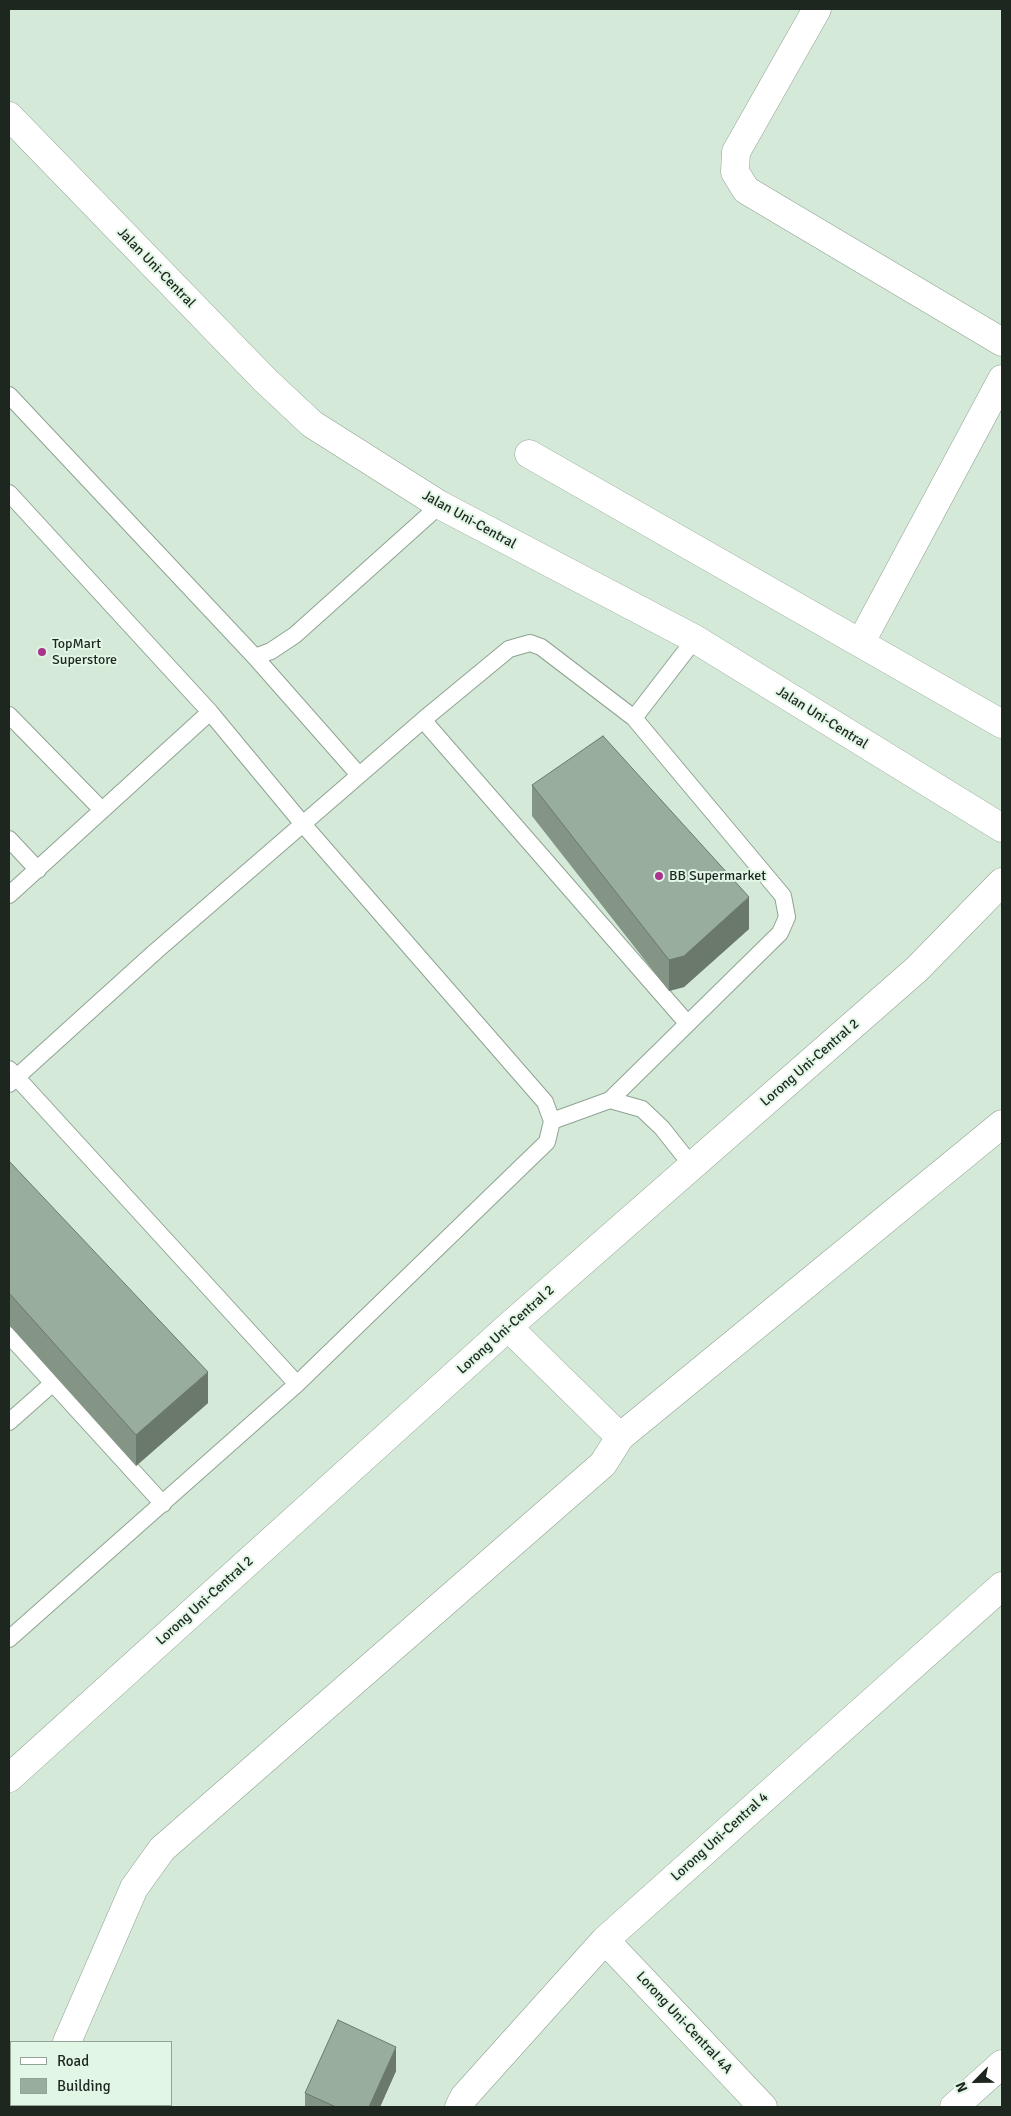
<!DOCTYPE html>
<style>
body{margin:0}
#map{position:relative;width:1011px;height:2116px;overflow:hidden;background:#d4e9d7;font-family:Signika,sans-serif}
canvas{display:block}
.frame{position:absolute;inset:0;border:10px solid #1e2620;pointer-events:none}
.legend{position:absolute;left:10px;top:2041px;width:162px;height:65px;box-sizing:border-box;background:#e1f6e4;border:1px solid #93a396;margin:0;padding:6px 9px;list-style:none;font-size:15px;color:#1e2620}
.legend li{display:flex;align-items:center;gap:10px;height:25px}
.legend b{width:25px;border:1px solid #93a396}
.north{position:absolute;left:951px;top:2056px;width:50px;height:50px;-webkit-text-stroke:4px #e1f6e4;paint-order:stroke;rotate:247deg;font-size:14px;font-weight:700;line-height:20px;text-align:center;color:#1e2620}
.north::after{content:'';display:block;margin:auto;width:18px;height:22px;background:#1e2620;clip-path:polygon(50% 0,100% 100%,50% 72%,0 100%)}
</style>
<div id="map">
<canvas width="1011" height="2116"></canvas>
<div class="frame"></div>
<ul class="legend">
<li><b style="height:6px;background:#fff"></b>Road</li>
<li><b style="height:14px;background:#99ad9c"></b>Building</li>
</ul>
<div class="north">N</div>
</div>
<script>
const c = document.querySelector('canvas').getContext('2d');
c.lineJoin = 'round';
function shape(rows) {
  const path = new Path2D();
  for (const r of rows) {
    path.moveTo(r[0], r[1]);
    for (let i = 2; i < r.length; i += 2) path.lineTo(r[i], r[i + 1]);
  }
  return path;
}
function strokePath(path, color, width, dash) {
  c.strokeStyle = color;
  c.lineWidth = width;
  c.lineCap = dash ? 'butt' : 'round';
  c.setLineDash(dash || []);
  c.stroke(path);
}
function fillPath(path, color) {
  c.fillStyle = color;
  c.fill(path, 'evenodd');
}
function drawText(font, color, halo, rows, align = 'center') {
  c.font = font + ' Signika,sans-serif';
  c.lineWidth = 4;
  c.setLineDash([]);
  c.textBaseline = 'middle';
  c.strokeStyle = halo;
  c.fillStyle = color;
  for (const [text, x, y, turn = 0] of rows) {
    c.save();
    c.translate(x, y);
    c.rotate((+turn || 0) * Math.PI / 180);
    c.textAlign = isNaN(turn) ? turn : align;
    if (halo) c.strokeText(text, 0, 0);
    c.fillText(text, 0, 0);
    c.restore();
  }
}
const lane = shape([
 [9,395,255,657,359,775],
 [9,493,210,712,302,823,545,1102,552,1121,547,1142,297,1384,9,1069],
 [255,657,271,651,295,635,440,505],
 [9,715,102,810],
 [634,718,695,639],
 [423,720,687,1023],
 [9,839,38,870],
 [9,895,210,712],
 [9,1084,156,951,423,720,509,649,530,643,541,647,634,718,783,896,787,917,780,933,610,1100],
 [552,1121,610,1100,642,1109,662,1128,692,1166],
 [9,1335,163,1504],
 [9,1422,53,1383],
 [9,1639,297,1384]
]);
const street = shape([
 [817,9,736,152,735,172,746,190,1002,342],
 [9,116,265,380,312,424,440,505,695,639,1002,828],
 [529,454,1002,724],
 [861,642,1002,379],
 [508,1327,620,1437],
 [9,1778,508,1327,917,969,1002,882],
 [605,1940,763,2107],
 [67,2042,134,1888,162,1849,603,1464,620,1437,1002,1124],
 [9,2093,11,2093],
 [459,2107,464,2097,605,1940,1002,1586],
 [954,2107,1002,2064]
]);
const wall = shape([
 [532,785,749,929,684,987,669,991,532,816],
 [9,1161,208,1403,136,1466,9,1325],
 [396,2071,380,2107,305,2107,305,2093]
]);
const shadedWall = shape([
 [749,897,749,929,684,987,669,991,669,960],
 [208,1372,208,1403,136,1466,136,1435],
 [396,2047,396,2071,380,2107,369,2107]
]);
const building = shape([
 [603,736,749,897,684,956,669,960,532,785,603,736],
 [9,1161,208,1372,136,1435,9,1293,9,1161],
 [338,2020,396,2047,369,2107,336,2107,305,2093,338,2020]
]);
const markers = [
 [42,652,5,"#a9348d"],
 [659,876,5,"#a9348d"]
];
const streetNames = [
 ["Jalan Uni-Central",156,268,46],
 ["Jalan Uni-Central",469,520,29],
 ["Jalan Uni-Central",822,718,32],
 ["Lorong Uni-Central 2",810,1063,-41],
 ["Lorong Uni-Central 2",506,1330,-42],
 ["Lorong Uni-Central 2",205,1601,-42],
 ["Lorong Uni-Central 4",720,1837,-42],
 ["Lorong Uni-Central 4A",684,2023,47]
];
const poiNames = [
 ["TopMart",52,644],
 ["Superstore",52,660],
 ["BB Supermarket",669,876]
];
strokePath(lane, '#8fa393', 18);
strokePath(street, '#8fa393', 29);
strokePath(lane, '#fff', 16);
strokePath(street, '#fff', 28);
fillPath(wall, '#849586');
fillPath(shadedWall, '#6b796d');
fillPath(building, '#99ad9c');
strokePath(building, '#6b796d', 1);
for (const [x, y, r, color] of markers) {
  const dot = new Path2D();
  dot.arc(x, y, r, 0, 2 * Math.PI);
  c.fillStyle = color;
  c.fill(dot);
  strokePath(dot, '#e1f6e4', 2);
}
drawText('14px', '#1e2620', '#e1f6e4', streetNames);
drawText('14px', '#1e2620', '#e1f6e4', poiNames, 'left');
</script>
